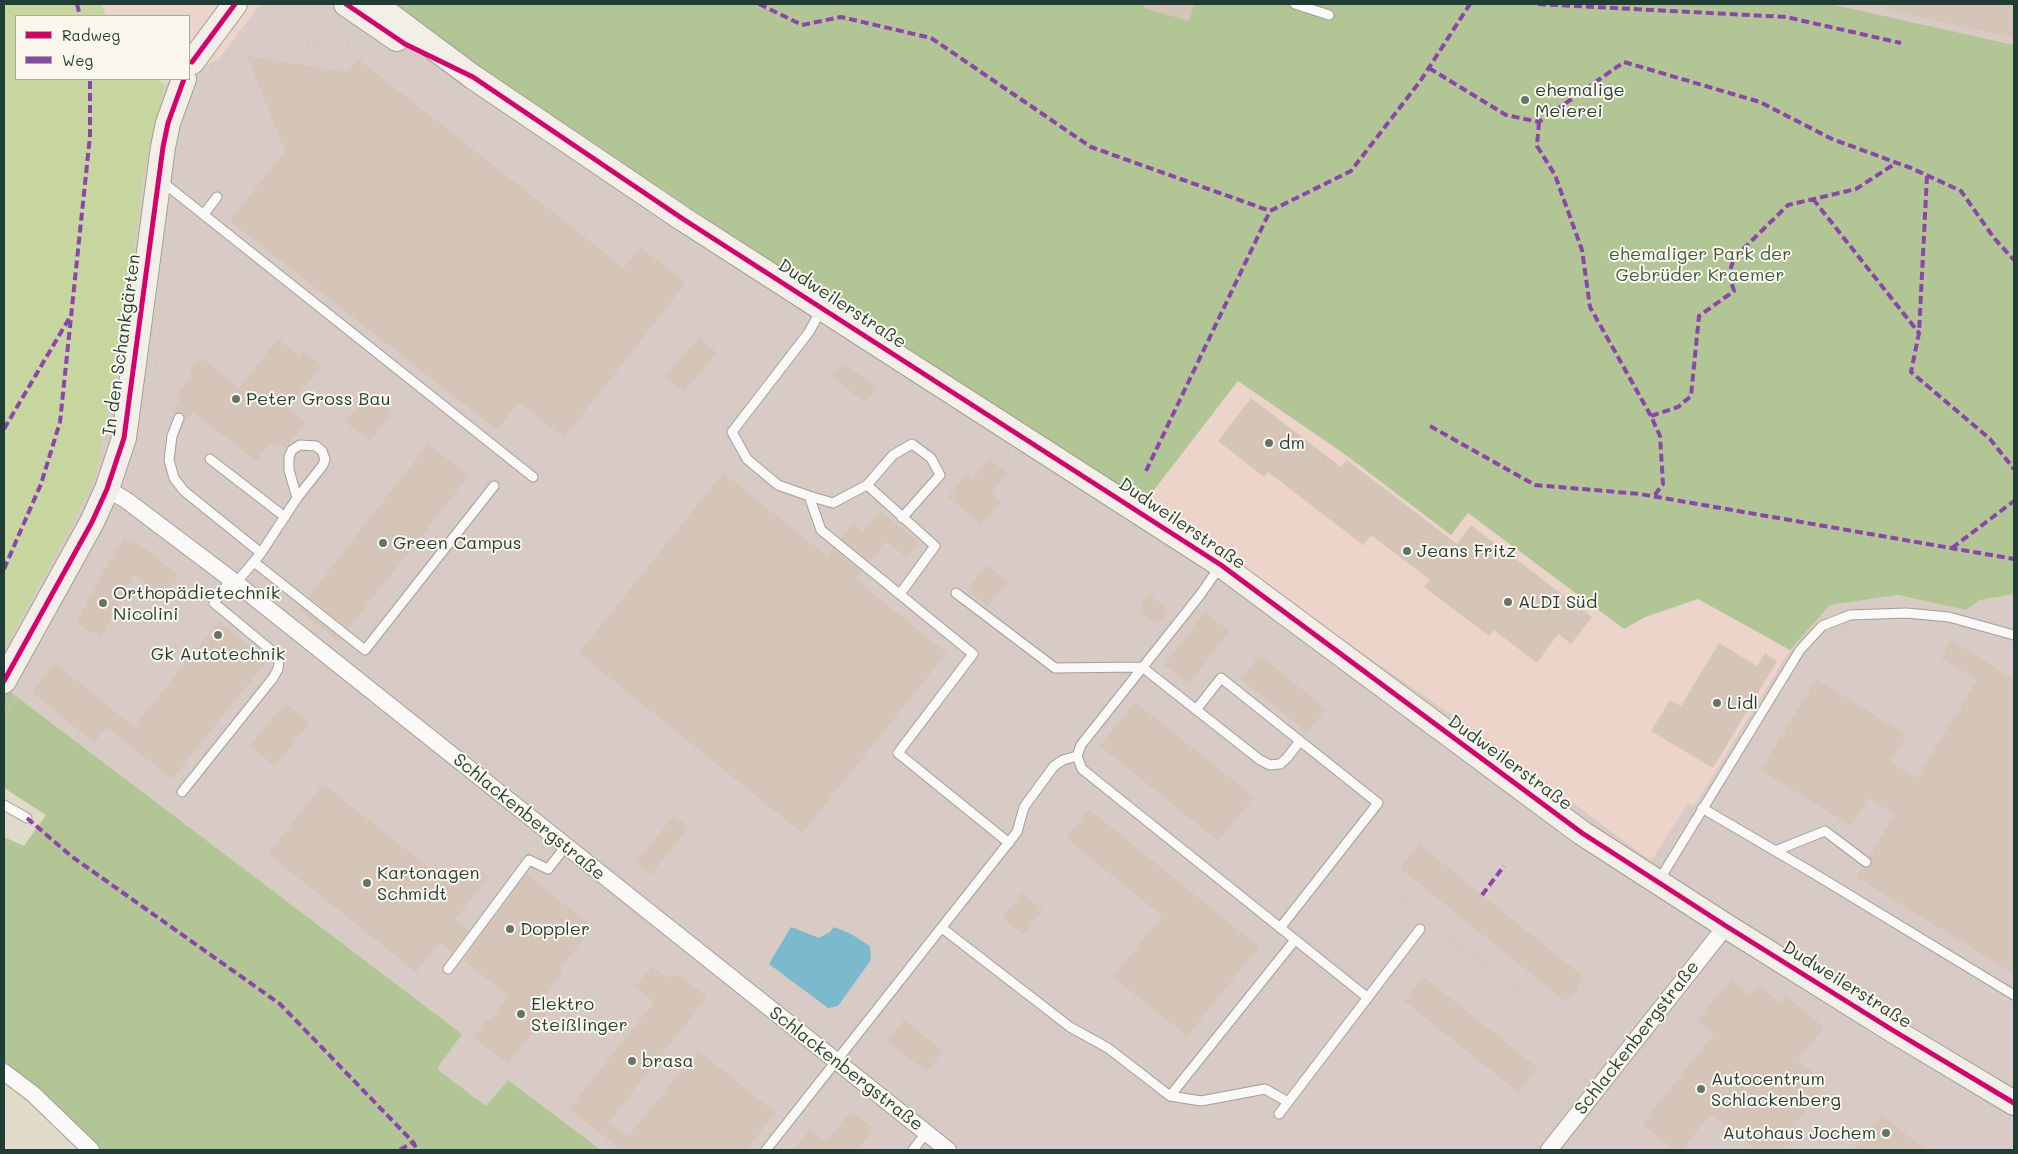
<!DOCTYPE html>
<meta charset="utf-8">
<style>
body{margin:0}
#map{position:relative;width:2018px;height:1154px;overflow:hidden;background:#e0dac8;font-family:Mali,sans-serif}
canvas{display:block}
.frame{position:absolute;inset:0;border:5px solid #1f3d34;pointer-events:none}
.legend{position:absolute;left:15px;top:15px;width:175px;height:65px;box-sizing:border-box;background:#fbf7ec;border:1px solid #a3ada2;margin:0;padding:6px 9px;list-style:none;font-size:15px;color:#1f3d34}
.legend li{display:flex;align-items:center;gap:10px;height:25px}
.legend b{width:25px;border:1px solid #a3ada2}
</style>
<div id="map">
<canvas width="2018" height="1154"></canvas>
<div class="frame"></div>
<ul class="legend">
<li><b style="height:6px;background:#d6006c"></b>Radweg</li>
<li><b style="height:6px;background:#8e44ad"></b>Weg</li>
</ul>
</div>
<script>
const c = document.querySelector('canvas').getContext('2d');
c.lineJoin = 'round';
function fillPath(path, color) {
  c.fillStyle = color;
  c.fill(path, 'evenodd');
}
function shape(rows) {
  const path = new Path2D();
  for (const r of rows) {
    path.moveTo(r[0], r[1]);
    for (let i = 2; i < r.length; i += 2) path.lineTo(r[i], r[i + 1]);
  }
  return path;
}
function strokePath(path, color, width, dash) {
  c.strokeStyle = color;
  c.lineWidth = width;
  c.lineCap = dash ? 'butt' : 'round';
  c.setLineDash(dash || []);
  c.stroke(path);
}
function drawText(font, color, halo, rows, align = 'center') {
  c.font = font + ' Mali,sans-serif';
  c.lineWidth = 4;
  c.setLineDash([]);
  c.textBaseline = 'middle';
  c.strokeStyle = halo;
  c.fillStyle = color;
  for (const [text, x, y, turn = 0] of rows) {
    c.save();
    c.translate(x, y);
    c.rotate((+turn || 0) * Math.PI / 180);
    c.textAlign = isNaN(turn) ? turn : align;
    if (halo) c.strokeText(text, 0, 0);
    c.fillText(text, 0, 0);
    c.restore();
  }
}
const built = shape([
 [101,4,260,4,219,59,189,73,189,16,106,16],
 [1238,381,1343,453,1451,535,1467,513,1624,629,1645,617,1698,599,1790,650,1694,806,1688,804,1651,861,1490,741,1144,503]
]);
const industrial = shape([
 [261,4,380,4,1144,503,1490,741,1651,861,1688,803,1694,806,1790,650,1830,605,1898,595,1966,610,1980,600,2014,594,2014,1150,601,1150,508,1080,486,1106,437,1069,462,1034,4,687,4,650,53,559,125,327,143,179,165,84,219,59],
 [1771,4,2014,4,2014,58]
]);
const green = shape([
 [4,4,101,4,106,16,16,16,16,79,156,79,165,84,143,179,125,327,95,479,53,559,4,650]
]);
const forest = shape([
 [393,4,1830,4,2014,45,2014,594,1980,600,1966,610,1898,595,1830,605,1790,650,1698,599,1645,617,1624,629,1468,513,1451,535,1343,453,1238,381,1144,503,389,12],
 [4,687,462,1034,437,1069,486,1106,508,1080,601,1150,95,1150,4,1069,4,837,24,846,46,815,4,788]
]);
const water = shape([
 [791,927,819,938,830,932,834,927,851,934,870,946,871,960,838,1006,828,1008,769,964]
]);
const building = shape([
 [1144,4,1194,4,1189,21,1144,8],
 [1887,4,2014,4,2014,38,1887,10],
 [247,56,348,72,358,59,624,268,640,247,686,283,564,438,519,402,497,430,230,221,285,151],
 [699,337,717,353,684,392,665,376],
 [278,339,299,356,303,351,322,365,288,408,306,422,285,448,279,443,276,447,270,443,256,461,193,412,184,422,184,414,179,412,174,414,171,411,180,400,175,397,192,375,189,372,200,357,239,388],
 [843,362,877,388,865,403,832,376],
 [369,393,393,412,370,441,345,422],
 [1251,398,1341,467,1347,460,1457,544,1471,525,1592,617,1571,644,1558,634,1537,663,1494,630,1489,636,1424,587,1430,580,1371,535,1363,545,1268,472,1264,477,1218,441],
 [428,444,469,476,348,629,308,597],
 [989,459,1007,473,991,494,1001,502,981,525,948,497,967,474,973,479],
 [723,473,827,556,833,548,862,571,855,579,947,653,802,833,579,653],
 [880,511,919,542,907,558,886,541,870,562,841,539,853,524,863,532],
 [133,539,179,576,161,599,134,575,101,637,76,624,111,558,123,540],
 [987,565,1008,581,988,607,967,590],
 [1149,594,1169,611,1158,625,1140,611,1142,608,1140,605],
 [300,606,341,639,338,641,298,609],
 [1205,612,1229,631,1189,684,1164,665],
 [219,621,268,660,172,779,107,727,94,743,32,692,55,663,134,727],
 [1951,640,2014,679,2014,974,1856,877,1863,867,1868,868,1871,865,1872,860,1869,857,1895,814,1868,798,1851,826,1761,770,1816,679,1907,735,1890,762,1917,778,1977,680,1941,658],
 [1719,643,1757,666,1765,653,1777,661,1713,768,1651,731,1670,700,1681,706],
 [1260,655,1326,709,1307,732,1241,679],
 [1135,702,1254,797,1218,841,1100,746],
 [285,703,310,722,275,766,250,746],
 [323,784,456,889,474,865,489,877,455,919,469,930,453,952,440,942,416,972,268,854],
 [1089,809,1259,947,1187,1036,1113,977,1162,916,1066,838],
 [674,815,689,827,651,875,636,862],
 [1419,844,1585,978,1566,1002,1400,868],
 [526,874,593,927,559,969,563,973,538,1005,548,1013,508,1064,473,1038,488,1018,490,1020,509,996,463,960],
 [1022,893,1043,910,1023,935,1002,918],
 [652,966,669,978,679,975,707,997,609,1122,628,1137,698,1050,776,1113,746,1150,617,1150,619,1148,569,1109,654,1002,635,987],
 [1424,977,1538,1068,1518,1092,1404,1001],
 [1731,979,1750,995,1758,985,1781,1003,1786,996,1824,1027,1798,1060,1828,1084,1793,1126,1798,1130,1782,1150,1756,1150,1711,1114,1682,1150,1675,1150,1642,1124,1714,1034,1697,1021],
 [904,1020,943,1051,927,1072,887,1041],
 [851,1111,874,1129,857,1150,793,1150,810,1129,826,1142],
 [1882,1115,1926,1150,1854,1150]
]);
const path = shape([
 [238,33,373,48],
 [211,69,228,72,242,65,273,145],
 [155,370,163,309],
 [4,720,17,697],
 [1349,860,1424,917],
 [1430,922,1560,1023],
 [1444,933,1457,914],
 [1547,1040,1583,996,1576,989]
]);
const lane = shape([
 [1295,4,1329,15],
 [160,180,533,477],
 [204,214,217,197],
 [821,310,809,332,732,432,747,459,778,485,809,496,821,530,973,654,898,753,1009,843],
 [179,418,172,436,169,460,174,478,184,491,261,553],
 [210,459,285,517],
 [867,485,935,546,900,594],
 [809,496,833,503,867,485,893,455,912,444,931,458,940,475,902,518],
 [254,562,365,650,494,486],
 [1221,565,1200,595,1081,745,1077,756,1082,769,1368,998],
 [236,583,261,553,297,498,323,465,325,459,322,451,316,446,300,445,292,450,289,457,289,470,297,498],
 [956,593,1055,668,1142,667,1260,760,1270,765,1280,764,1287,758,1300,741],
 [1196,710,1221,678,1378,803,1280,928],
 [182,792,273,678,278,669,279,660,272,651,214,603,231,579],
 [4,805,27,818],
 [1702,808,1813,873,2014,995],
 [1775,851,1825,831,1866,862],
 [1658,882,1800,650,1822,626,1850,615,1906,613,1949,617,2014,635],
 [942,928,1070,1027,1108,1048,1170,1096,1201,1101,1265,1089,1288,1102],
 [448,969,529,860,548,869,566,846],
 [1170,1096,1295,940],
 [1279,1114,1420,929],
 [766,1150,1017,832,1024,807,1054,766,1063,760,1077,756],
 [913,1150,926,1133]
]);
const street = shape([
 [107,489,126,500,236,583,948,1150],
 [4,1072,33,1094,91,1150],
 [1549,1150,1726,926]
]);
const secondary = shape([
 [346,4,397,39],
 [375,4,473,77,683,219,1221,565,1582,833,1726,926,1894,1031,2014,1103],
 [192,62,235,4],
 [4,681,92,522,107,489,124,438,163,147,168,123,184,79]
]);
const quiet = shape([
 [77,4,80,16],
 [759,4,802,25,841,17,931,38,1091,147,1270,211,1351,171,1421,80,1470,4],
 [1538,4,1786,17,1901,43],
 [1429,68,1506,115,1539,122,1624,62,1760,102,1832,139,1911,168,1961,191,1994,238,2014,260],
 [1539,122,1537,146,1555,175,1582,250,1590,307,1651,416,1660,436,1663,484,1654,496],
 [1927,176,1919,333,1911,372,1990,439,2014,469],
 [1813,199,1919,333],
 [1651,416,1678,407,1691,396,1699,316,1734,291,1729,274,1734,258,1788,205,1856,189,1896,163],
 [1430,426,1535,485,1640,494,2014,559],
 [4,429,70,317],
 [1146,471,1270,211],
 [1952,548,2014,501],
 [4,569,41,484,60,422,90,136,90,79],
 [27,818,71,856,280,1004,413,1142,417,1150],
 [1482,895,1504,866],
 [400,1150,413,1142]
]);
const cycleway = shape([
 [346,4,405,44,473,77,683,219,1221,565,1582,833,1726,926,1894,1031,2014,1103],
 [192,62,235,4],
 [4,681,92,522,107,489,124,438,163,147,168,123,184,79]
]);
const markers = [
 [1525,100,5,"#637468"],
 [236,399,5,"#637468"],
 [1269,443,5,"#637468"],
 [383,543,5,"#637468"],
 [1407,551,5,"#637468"],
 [1508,602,5,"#637468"],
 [103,603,5,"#637468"],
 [218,635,5,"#637468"],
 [1717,703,5,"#637468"],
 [367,883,5,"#637468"],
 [510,929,5,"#637468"],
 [521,1014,5,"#637468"],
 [632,1061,5,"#637468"],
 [1701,1089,5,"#637468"],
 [1886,1133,5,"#637468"]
];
const poiNames = [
 ["ehemalige",1535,90],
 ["Meierei",1535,111],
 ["Peter Gross Bau",246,399],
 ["dm",1279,443],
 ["Green Campus",393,543],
 ["Jeans Fritz",1417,551],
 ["Orthopädietechnik",113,593],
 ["Nicolini",113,614],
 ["ALDI Süd",1518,602],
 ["Gk Autotechnik",218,654,"center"],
 ["Lidl",1727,703],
 ["Kartonagen",377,873],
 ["Schmidt",377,894],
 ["Doppler",520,929],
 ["Elektro",531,1004],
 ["Steißlinger",531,1025],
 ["brasa",642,1061],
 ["Autocentrum",1711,1079],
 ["Schlackenberg",1711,1100],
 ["Autohaus Jochem",1876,1133,"right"]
];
const parkNames = [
 ["ehemaliger Park der",1700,254],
 ["Gebrüder Kraemer",1700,275]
];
const streetNames = [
 ["Dudweilerstraße",842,304,33],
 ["In den Schankgärten",122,345,-82],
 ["Dudweilerstraße",1182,524,34],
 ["Dudweilerstraße",1510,763,36],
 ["Schlackenbergstraße",529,817,39],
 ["Dudweilerstraße",1847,985,32],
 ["Schlackenbergstraße",1637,1038,-52],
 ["Schlackenbergstraße",846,1069,38]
];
fillPath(built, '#edd4cb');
fillPath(industrial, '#d8cbc6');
fillPath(green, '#c6d69e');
fillPath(forest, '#b2c695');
fillPath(water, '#7abacc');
fillPath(building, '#d5c5b8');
strokePath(lane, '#a0a094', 11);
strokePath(street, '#a0a094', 18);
strokePath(secondary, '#a0a094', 26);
strokePath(path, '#c8c9c4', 3, [1, 4]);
strokePath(lane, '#faf9f7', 9);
strokePath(street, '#faf9f7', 16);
strokePath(secondary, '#f2efe8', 24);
strokePath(quiet, '#8e44ad', 4, [8, 4]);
strokePath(cycleway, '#d6006c', 5);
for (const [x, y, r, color] of markers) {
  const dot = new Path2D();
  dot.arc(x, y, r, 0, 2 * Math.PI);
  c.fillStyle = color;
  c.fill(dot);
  strokePath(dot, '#fbf7ec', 2);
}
drawText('18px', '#1f3d34', '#fbf7ec', poiNames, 'left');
drawText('18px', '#3c5b42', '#fbf7ec', parkNames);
drawText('18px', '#1f3d34', '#fbf7ec', streetNames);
</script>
